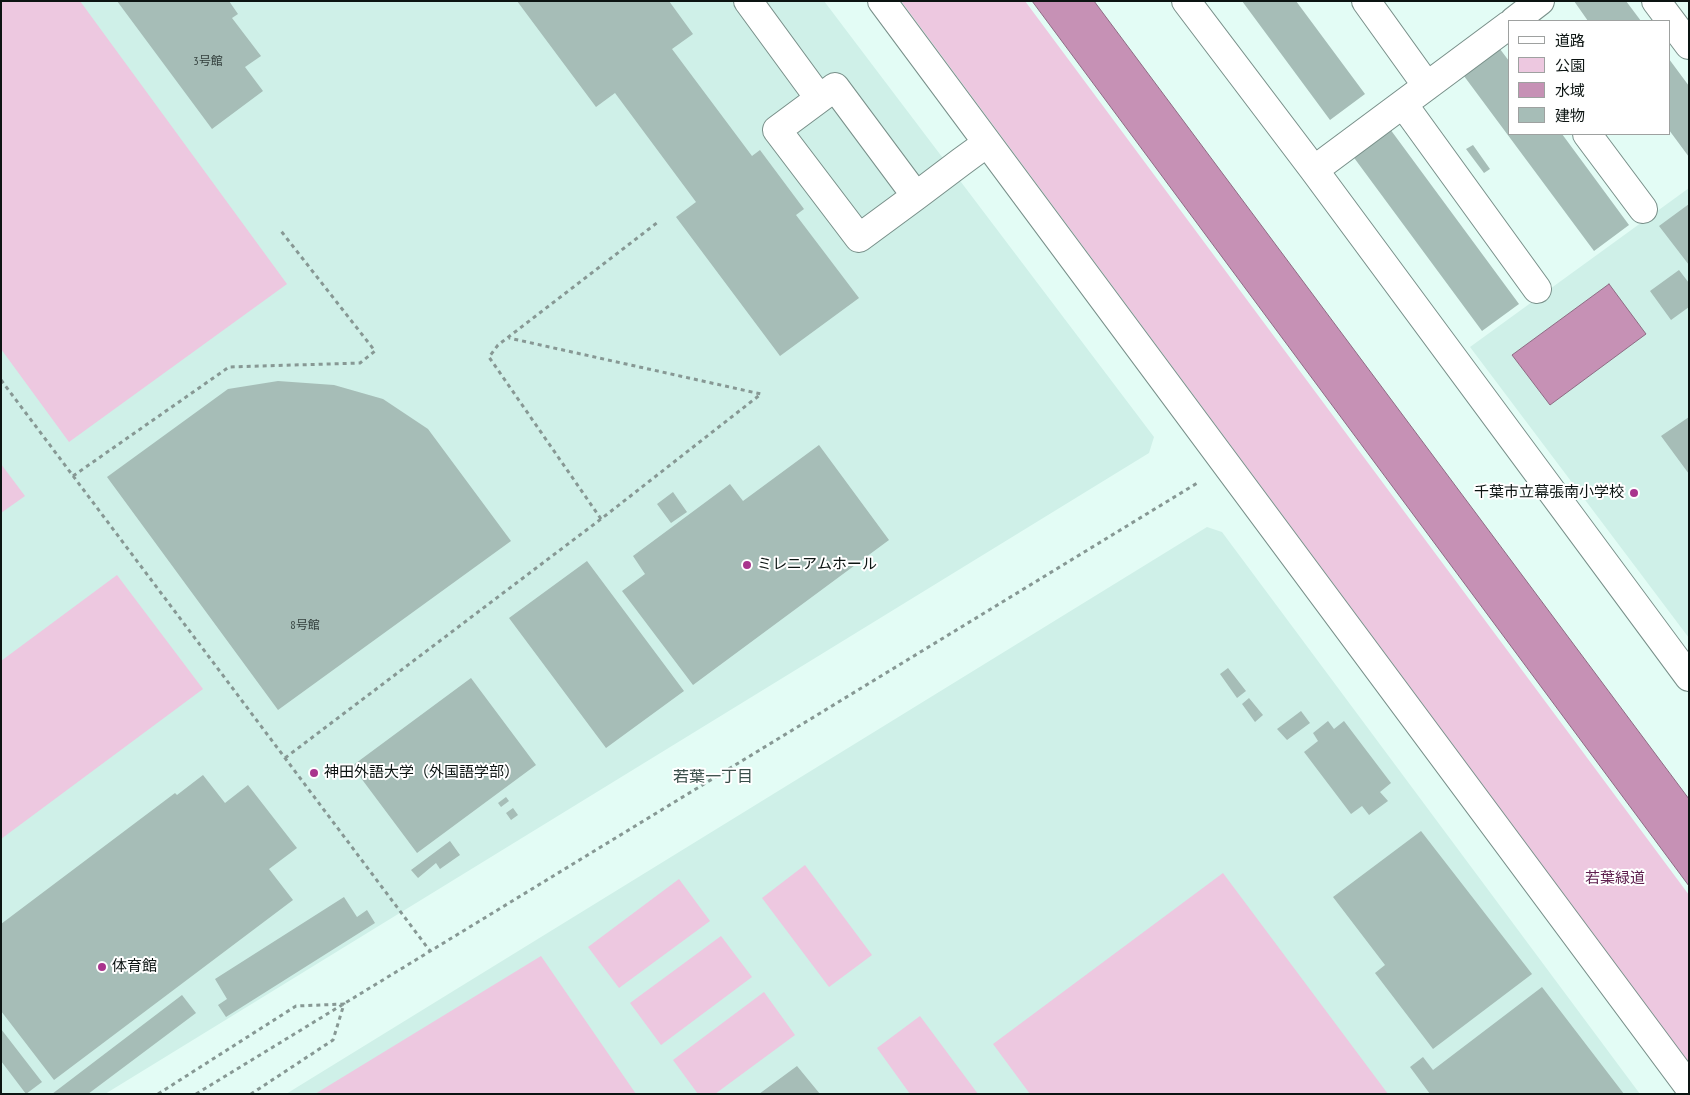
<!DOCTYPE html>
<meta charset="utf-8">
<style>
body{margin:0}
#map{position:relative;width:1690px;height:1095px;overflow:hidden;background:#e3fcf5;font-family:"PT Sans Narrow","Noto Sans JP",sans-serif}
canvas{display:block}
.frame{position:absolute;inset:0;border:2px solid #0c1412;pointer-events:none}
.legend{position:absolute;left:1508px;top:20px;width:162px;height:115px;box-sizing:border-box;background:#fff;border:1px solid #9ea1a0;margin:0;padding:6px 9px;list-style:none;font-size:15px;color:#0c1412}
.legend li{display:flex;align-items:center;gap:10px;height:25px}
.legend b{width:25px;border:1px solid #9ea1a0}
</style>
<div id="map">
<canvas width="1690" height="1095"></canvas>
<div class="frame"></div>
<ul class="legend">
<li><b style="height:6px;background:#fff"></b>道路</li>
<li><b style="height:14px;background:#edc8e0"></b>公園</li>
<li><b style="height:14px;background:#c691b5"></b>水域</li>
<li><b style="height:14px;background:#a6bdb7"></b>建物</li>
</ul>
</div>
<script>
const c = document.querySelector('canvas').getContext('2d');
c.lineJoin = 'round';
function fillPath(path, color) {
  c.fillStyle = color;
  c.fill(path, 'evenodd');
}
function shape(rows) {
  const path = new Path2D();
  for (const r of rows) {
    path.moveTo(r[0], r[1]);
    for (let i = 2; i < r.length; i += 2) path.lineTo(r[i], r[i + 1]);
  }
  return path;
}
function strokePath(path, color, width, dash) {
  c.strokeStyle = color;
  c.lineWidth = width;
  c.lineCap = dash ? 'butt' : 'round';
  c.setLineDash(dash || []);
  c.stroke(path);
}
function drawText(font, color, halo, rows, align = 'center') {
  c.font = font + ' "PT Sans Narrow","Noto Sans JP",sans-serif';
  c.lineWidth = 4;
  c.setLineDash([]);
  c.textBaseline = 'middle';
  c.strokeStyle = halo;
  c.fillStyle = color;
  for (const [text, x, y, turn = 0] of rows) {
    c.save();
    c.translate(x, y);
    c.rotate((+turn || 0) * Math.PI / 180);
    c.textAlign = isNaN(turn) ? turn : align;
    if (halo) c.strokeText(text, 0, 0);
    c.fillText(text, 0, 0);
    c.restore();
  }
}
const built = shape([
 [1,1,824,1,1154,437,1149,453,105,1094,1,1094],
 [1689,188,1689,638,1470,347],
 [1207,527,1222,532,1640,1094,286,1094]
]);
const green = shape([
 [1,1,80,1,287,284,69,442,1,349],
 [901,1,1025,1,1689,895,1689,1063],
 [1,464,25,496,1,513],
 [117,575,203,689,1,839,1,661],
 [805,865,872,955,829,987,762,898],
 [1223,873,1388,1094,1030,1094,993,1044],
 [679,879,710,921,619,988,588,947],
 [721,936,752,977,661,1045,630,1003],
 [541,956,636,1094,315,1094],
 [764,992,795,1035,715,1094,698,1094,673,1060],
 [920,1016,978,1094,910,1094,877,1048]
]);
const water = shape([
 [1032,1,1094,1,1689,799,1689,886,1032,1],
 [1609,284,1646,334,1550,405,1512,355,1609,284]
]);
const building = shape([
 [117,1,229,1,238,14,232,18,261,56,245,67,263,91,212,129],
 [517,1,669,1,693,34,672,49,752,156,760,150,804,209,796,215,859,298,780,356,676,217,696,202,615,93,596,107],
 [1242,1,1296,1,1365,94,1330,120],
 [1574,1,1626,1,1641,21,1588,21],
 [1500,49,1509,61,1509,134,1562,134,1629,225,1594,251,1464,76],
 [1669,59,1689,86,1689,157,1669,130],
 [1390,129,1519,304,1482,331,1352,155],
 [1473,145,1490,169,1484,173,1466,149],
 [1689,204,1689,265,1659,226],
 [1679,270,1689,283,1689,307,1671,320,1650,291],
 [278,381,334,385,383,399,428,429,511,541,278,710,107,477,228,389],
 [1689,417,1689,474,1661,436],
 [819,445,889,540,693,685,622,591,645,574,633,556,730,484,743,501],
 [673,492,687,512,671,523,657,504],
 [587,561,684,691,606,748,509,618],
 [1228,668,1246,691,1237,698,1220,674],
 [471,678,536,765,417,853,352,766],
 [1249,698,1263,715,1255,722,1242,704],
 [1301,711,1310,723,1287,740,1277,729],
 [1328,721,1334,729,1344,721,1391,783,1380,792,1388,801,1369,815,1362,806,1351,814,1304,752,1318,741,1313,733],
 [203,775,225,803,248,785,297,848,269,869,293,900,54,1080,1,1011,1,924,175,793,177,795],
 [506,797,509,801,501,807,498,803],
 [513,808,518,815,511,820,506,813],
 [1421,831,1532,974,1433,1049,1375,973,1385,965,1333,897],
 [450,841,460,855,440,869,436,863,418,878,411,870],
 [344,897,357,917,367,910,375,923,226,1017,218,1005,227,999,215,979],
 [1542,987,1624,1094,1430,1094,1410,1067,1423,1057,1433,1070],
 [182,995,196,1013,88,1094,52,1094],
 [1,1029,42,1082,26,1094,1,1061],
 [797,1066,820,1094,759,1094]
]);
const path = shape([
 [1,380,430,951],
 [73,476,229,367,360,363,375,351,281,231],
 [601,519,489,357,498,345,658,222],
 [285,758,601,519,761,394,509,338],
 [158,1094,296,1006,344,1004,333,1040,251,1094],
 [196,1094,1199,482]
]);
const minor = shape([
 [748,1,819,98],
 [882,1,1689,1087],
 [1186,1,1314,170,1689,677],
 [1366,1,1427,86],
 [1656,1,1689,45],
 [1514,21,1540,1],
 [1403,104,1537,289],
 [1587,134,1643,209],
 [1314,170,1509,25],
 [916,196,835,87,777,130,859,238,916,196,961,162,987,143]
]);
const markers = [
 [1634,493,5,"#a9348d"],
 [747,565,5,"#a9348d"],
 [314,773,5,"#a9348d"],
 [102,967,5,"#a9348d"]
];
const numberNames = [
 ["3号館",208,62],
 ["8号館",305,626]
];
const poiNames = [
 ["千葉市立幕張南小学校",1624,493,"right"],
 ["ミレニアムホール",757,565],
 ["神田外語大学（外国語学部）",324,773],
 ["体育館",112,967]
];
const parkNames = [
 ["若葉緑道",1615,879]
];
const neighbourhoodNames = [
 ["若葉一丁目",713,777]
];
fillPath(built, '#cff0e8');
fillPath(green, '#edc8e0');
fillPath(water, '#c691b5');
strokePath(water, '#8e6c84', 1);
fillPath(building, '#a6bdb7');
strokePath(minor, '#788f89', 30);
strokePath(path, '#879894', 3, [4, 4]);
strokePath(minor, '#fff', 28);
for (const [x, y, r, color] of markers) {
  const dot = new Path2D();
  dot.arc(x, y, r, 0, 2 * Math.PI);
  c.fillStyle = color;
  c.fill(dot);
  strokePath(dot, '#fff', 2);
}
drawText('12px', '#323e3b', null, numberNames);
drawText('15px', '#0c1412', '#fff', poiNames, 'left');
drawText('15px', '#5f204f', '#fff', parkNames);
drawText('16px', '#394e49', '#fff', neighbourhoodNames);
</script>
